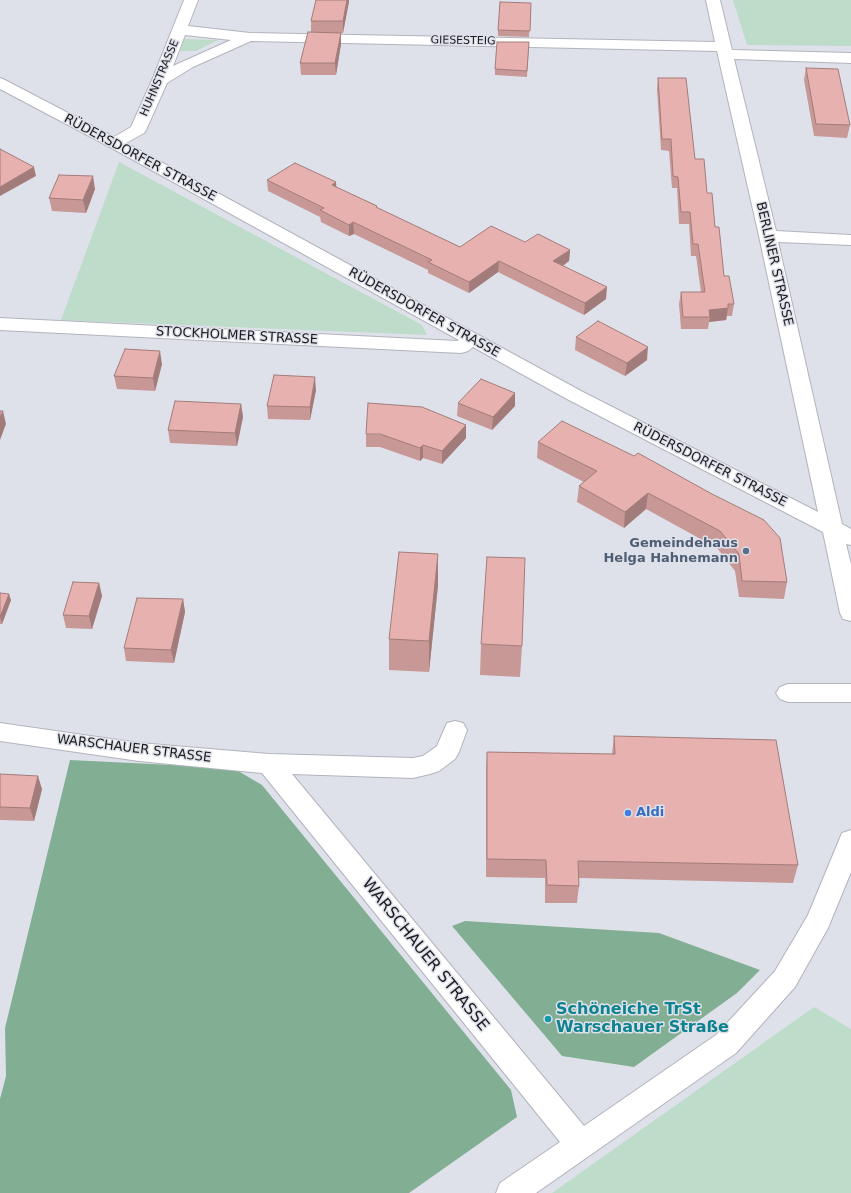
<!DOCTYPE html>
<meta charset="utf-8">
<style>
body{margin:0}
canvas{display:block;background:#dfe1ea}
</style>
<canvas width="851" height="1193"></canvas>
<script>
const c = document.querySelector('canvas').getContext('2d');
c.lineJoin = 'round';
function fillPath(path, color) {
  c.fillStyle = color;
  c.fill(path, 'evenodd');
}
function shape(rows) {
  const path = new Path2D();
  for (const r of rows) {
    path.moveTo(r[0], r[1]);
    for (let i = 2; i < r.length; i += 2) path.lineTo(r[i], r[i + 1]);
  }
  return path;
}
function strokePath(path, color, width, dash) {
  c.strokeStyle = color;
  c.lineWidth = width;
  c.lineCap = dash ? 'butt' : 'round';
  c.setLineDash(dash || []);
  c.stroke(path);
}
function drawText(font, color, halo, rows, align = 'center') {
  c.font = font + ' "DejaVu Sans",sans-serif';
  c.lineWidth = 3;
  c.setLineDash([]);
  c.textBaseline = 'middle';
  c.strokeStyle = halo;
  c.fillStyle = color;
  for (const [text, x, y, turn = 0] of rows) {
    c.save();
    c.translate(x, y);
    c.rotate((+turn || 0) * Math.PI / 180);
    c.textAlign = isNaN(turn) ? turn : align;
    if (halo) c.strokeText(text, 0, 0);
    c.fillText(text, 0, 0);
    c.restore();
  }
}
const green = shape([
 [733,0,851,0,851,46,747,45],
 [184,39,218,40,196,51,180,51],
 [119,162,422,325,427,335,61,320],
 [814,1007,851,1029,851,1193,552,1193]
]);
const forest = shape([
 [70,760,233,768,262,785,511,1090,517,1117,409,1193,0,1193,0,1099,6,1076,5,1028],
 [465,921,659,933,760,970,737,993,634,1067,562,1056,452,926]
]);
const minor = shape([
 [184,0,198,0,188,26,250,33,715,42,706,0,720,0,732,50,851,53,851,63,734,59,776,231,851,235,851,245,778,242,842,524,851,529,851,545,846,544,851,564,851,621,843,619,840,613,823,532,567,399,473,347,468,351,461,353,0,330,0,318,457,341,459,340,108,146,0,89,0,78,5,80,114,137,131,127,152,80,184,0],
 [185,35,231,40,173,66,185,35],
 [251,41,717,51,759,236,818,512,581,391,126,143,144,133,146,130,167,83,193,67,251,41],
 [788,684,851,684,851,702,788,702,780,699,776,693,780,687,788,684],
 [455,721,463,723,467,730,459,752,455,759,439,771,430,774,413,778,292,774,584,1126,716,1035,775,971,808,915,842,833,851,830,851,872,828,928,795,987,736,1053,536,1193,496,1193,500,1183,560,1142,262,773,139,761,0,741,0,723,139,743,269,754,413,758,423,756,437,746,447,723,455,721]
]);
const wall = shape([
 [316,0,349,0,343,33,341,33,341,44,336,75,301,75,300,63,311,32,311,21],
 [531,3,529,37,498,36,498,30],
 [529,42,527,77,495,75,495,69],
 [806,68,850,125,847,138,814,136,804,80],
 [658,78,695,159,707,193,715,227,724,276,734,304,732,316,727,316,726,320,709,322,708,329,681,329,679,304,681,292,701,292,696,256,691,256,689,224,679,224,677,188,672,188,669,151,661,150,657,89],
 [267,180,336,182,336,187,377,206,377,208,460,247,525,242,570,250,569,261,563,266,606,299,584,315,498,272,469,293,428,273,428,270,354,234,349,236,321,222,320,217,268,191],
 [95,189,86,213,52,211,49,198],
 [576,337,647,360,625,376,575,350],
 [162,364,155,391,117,389,114,376],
 [316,390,310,420,268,419,267,406],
 [515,393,515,406,492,430,457,416,458,403],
 [241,404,243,417,237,446,170,443,168,430],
 [366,434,466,438,442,464,423,458,420,461,380,447,366,447],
 [538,442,634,456,787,582,784,599,739,597,735,571,717,548,646,509,624,528,577,502,579,486,584,482,537,458],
 [438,554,438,585,429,672,389,670,389,639],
 [99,583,102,596,92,629,66,628,63,615],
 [0,593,11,600,2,624,0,624],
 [183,599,185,612,174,663,126,661,124,648],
 [481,644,522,646,520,677,480,675],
 [614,736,798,865,793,883,579,878,579,886,577,903,545,903,545,878,486,877,486,770,487,752,612,754],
 [0,774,42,789,34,821,0,820]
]);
const shadedWall = shape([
 [347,0,349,0,349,2,343,33,343,21],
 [341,33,341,44,336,75,335,63],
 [34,167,36,176,0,196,0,187],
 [93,176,95,189,86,213,83,200],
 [336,182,337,194,332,185],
 [353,222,354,234,349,236,349,225],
 [570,250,569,261,552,273,553,261],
 [499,261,498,272,469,293,469,282],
 [607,287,606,299,584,315,585,303],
 [728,308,726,320,709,322,710,317,709,310],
 [648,347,647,360,625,376,627,363],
 [160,351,162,364,155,391,153,378],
 [315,377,316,390,310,420,310,407],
 [515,393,515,406,492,430,493,417],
 [241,404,243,417,237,446,235,433],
 [3,411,6,424,0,440,0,418],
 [466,425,466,438,442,464,442,451],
 [423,445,423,458,420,461,420,448],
 [648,493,646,509,624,528,625,512],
 [438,554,438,585,429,672,429,641],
 [99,583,102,596,92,629,89,616],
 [9,594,11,600,2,624,0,617],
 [183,599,185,612,174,663,171,650],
 [38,776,42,789,34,821,30,808]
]);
const building = shape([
 [316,0,347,0,343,21,311,21,316,0],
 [500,2,531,3,530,31,498,30,500,2],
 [308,32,341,33,335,63,300,63,308,32],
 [497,42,529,42,527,71,495,69,497,42],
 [806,68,838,69,850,125,816,124,806,68],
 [658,78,686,78,695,159,704,159,707,193,712,193,715,227,719,227,724,276,729,276,734,304,728,304,728,308,709,310,710,317,683,317,681,292,705,292,698,244,693,244,690,212,681,212,678,177,673,176,671,139,662,139,658,78],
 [0,149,34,167,0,187,0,149],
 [295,163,336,182,332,185,377,206,376,207,460,247,491,226,525,242,538,234,570,250,553,261,607,287,585,303,499,261,469,282,428,262,432,260,353,222,349,225,320,210,324,208,267,180,295,163],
 [59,175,93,176,83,200,49,198,59,175],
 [598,321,648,347,627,363,576,337,598,321],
 [125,349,160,351,153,378,114,376,125,349],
 [274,375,315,377,310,407,267,406,274,375],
 [481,379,515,393,493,417,458,403,481,379],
 [175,401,241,404,235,433,168,430,175,401],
 [368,403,422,407,466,425,442,451,423,445,420,448,380,434,366,434,368,403],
 [0,411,3,411,0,418,0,411],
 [562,421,634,456,638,453,712,494,764,520,780,538,787,582,742,581,739,554,720,531,648,493,625,512,579,486,597,471,538,442,562,421],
 [399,552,438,554,429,641,389,639,399,552],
 [487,557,525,558,522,646,481,644,487,557],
 [73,582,99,583,89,616,63,615,73,582],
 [0,593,9,594,0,617,0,593],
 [137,598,183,599,171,650,124,648,137,598],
 [614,736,776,740,798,865,578,861,579,886,547,885,546,860,487,859,487,752,615,754,614,736],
 [0,774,38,776,30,808,0,807,0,774]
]);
const markers = [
 [746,551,4,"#5c6f8a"],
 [628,813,4,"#3f7fe0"],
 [548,1019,4,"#0f9aa8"]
];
const farStreetnames = [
 ["GIESESTEIG",463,41,1],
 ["HUHNSTRASSE",160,78,-67]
];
const streetNames = [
 ["RÜDERSDORFER STRASSE",140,158,28],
 ["BERLINER STRASSE",774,264,77],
 ["RÜDERSDORFER STRASSE",424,313,29],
 ["STOCKHOLMER STRASSE",237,336,3],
 ["RÜDERSDORFER STRASSE",710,465,27],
 ["WARSCHAUER STRASSE",134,749,7]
];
const serviceNames = [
 ["Gemeindehaus",738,544],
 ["Helga Hahnemann",738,559]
];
const shopNames = [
 ["Aldi",636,813]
];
const nearStreetnames = [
 ["WARSCHAUER STRASSE",425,955,51]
];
const nearCulturenames = [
 ["Schöneiche TrSt",556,1010],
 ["Warschauer Straße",556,1028]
];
fillPath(green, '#bddcc9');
fillPath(forest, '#82af94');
strokePath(minor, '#b2b4bd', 2);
fillPath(minor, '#fff');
fillPath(wall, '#c79896');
fillPath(shadedWall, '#a27c7a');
fillPath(building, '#e7b1af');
strokePath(building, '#a27c7a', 1);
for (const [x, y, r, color] of markers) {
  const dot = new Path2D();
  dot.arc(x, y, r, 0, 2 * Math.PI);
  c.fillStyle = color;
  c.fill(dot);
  strokePath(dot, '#dfe1ea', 1.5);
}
drawText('11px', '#1b1b1f', '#dfe1ea', farStreetnames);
drawText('13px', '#1b1b1f', '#dfe1ea', streetNames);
drawText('bold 13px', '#4e5e75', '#dfe1ea', serviceNames, 'right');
drawText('bold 13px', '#366cbe', '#dfe1ea', shopNames, 'left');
drawText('16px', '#1b1b1f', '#dfe1ea', nearStreetnames);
drawText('bold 16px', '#0d838f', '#dfe1ea', nearCulturenames, 'left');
</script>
